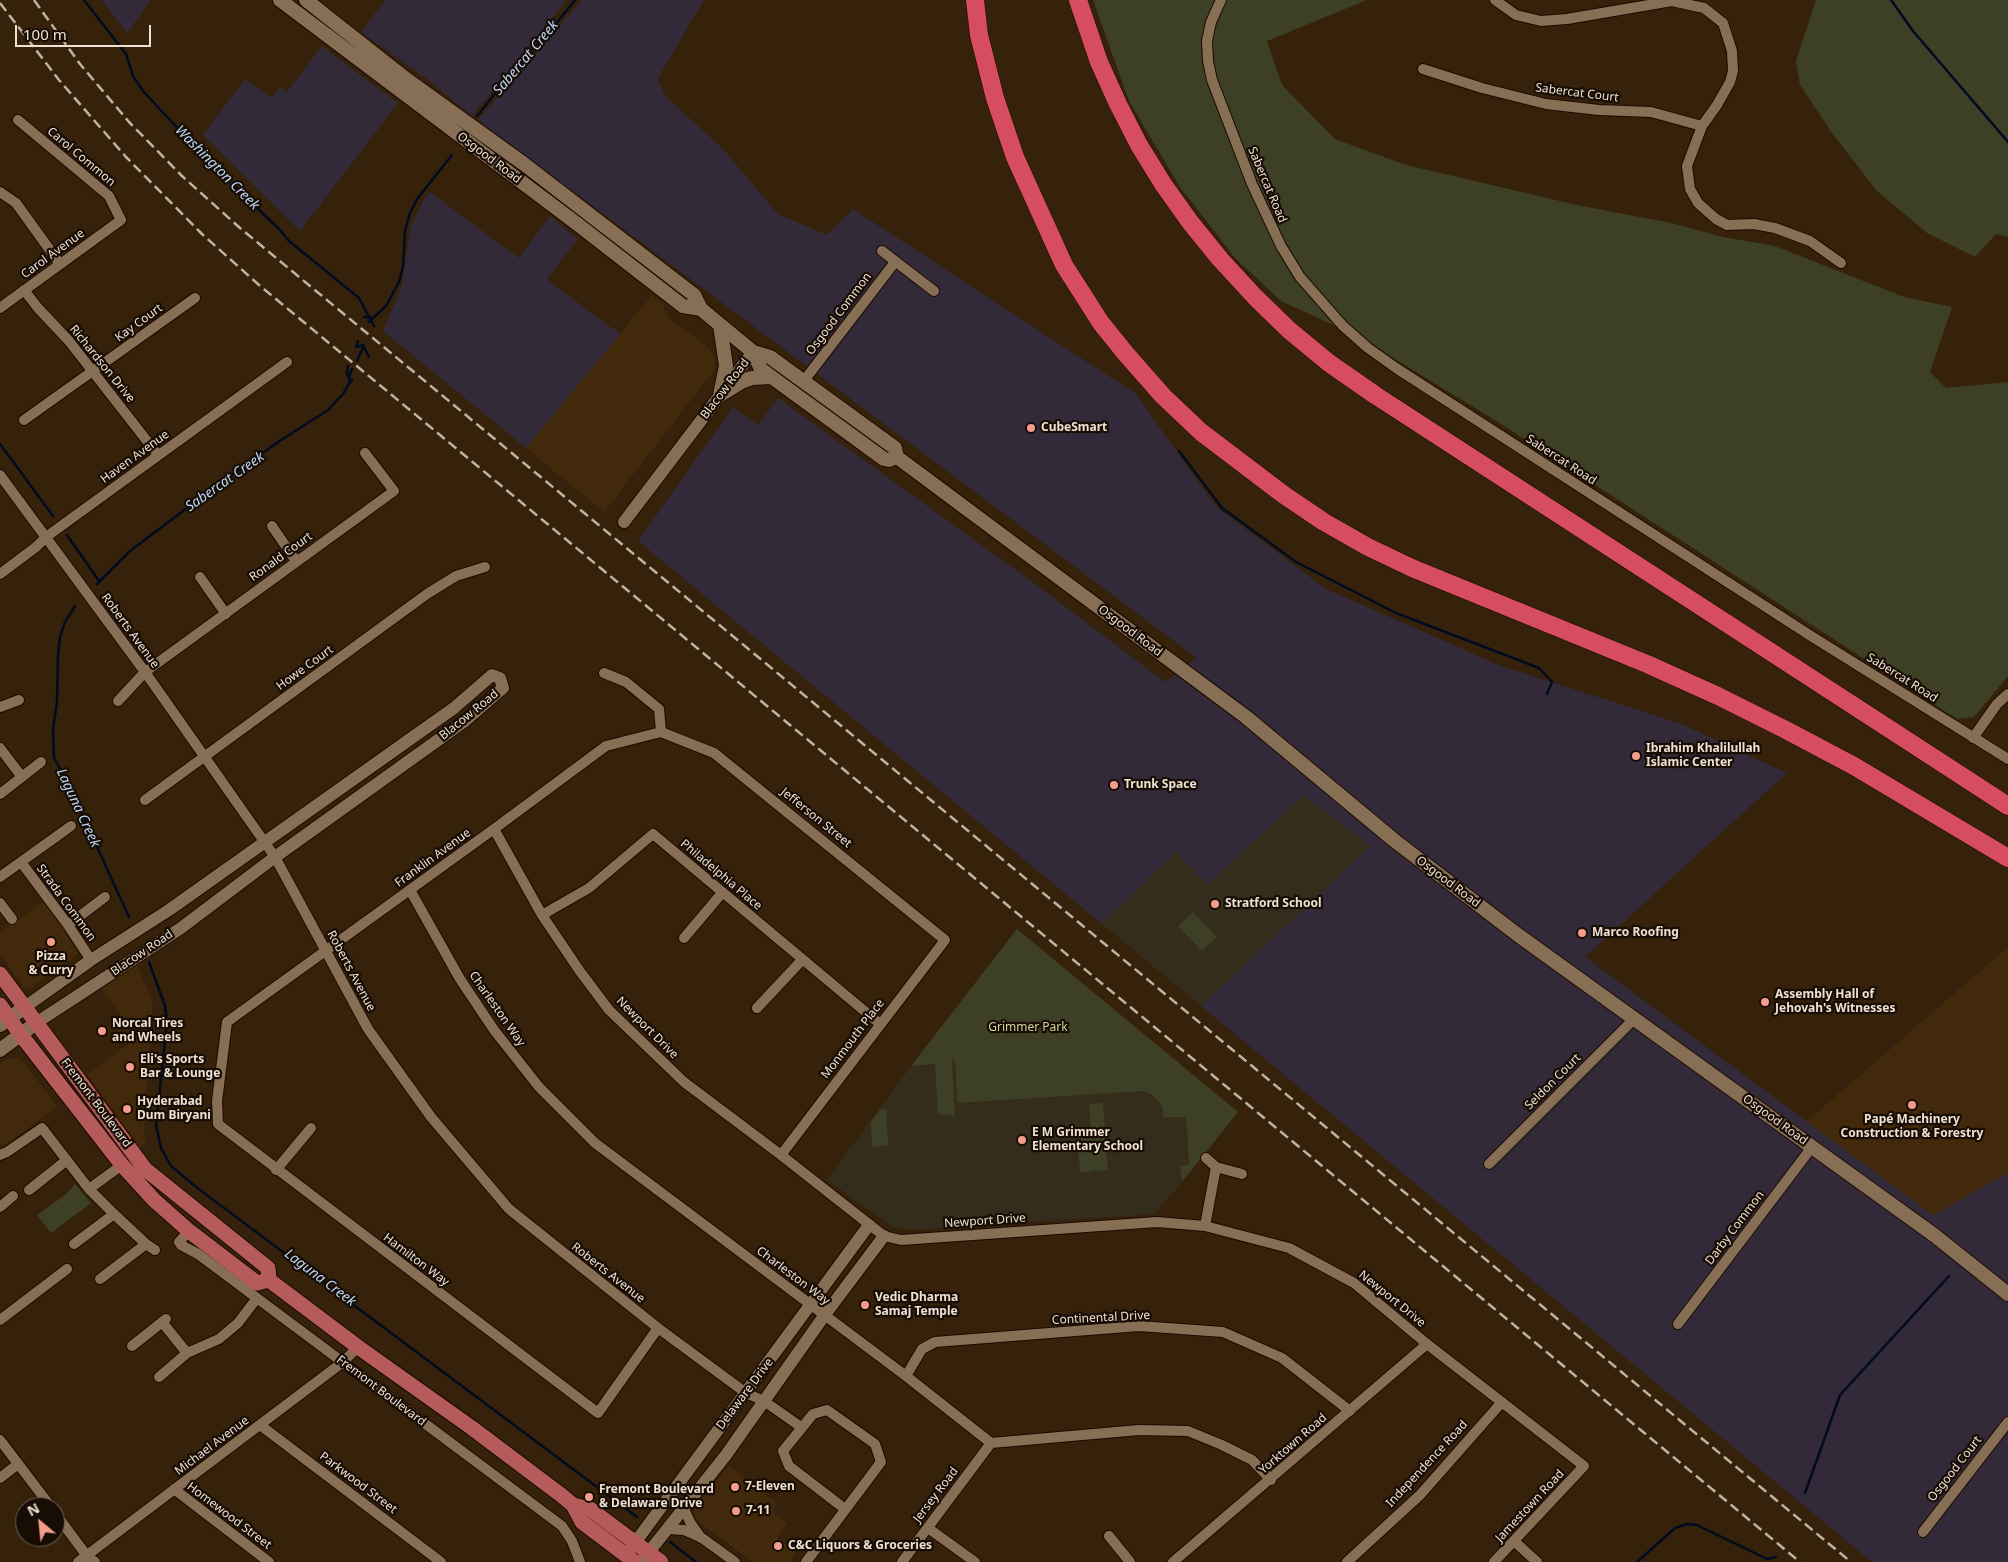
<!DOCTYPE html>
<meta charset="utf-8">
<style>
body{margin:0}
#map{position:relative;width:2008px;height:1562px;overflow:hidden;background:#36220a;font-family:"Noto Sans",sans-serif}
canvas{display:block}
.north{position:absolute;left:15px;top:1497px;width:50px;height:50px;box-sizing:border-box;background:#170d05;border:1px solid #6d6157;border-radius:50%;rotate:332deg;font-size:14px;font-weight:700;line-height:20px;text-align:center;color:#eee0d3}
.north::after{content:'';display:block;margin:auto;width:18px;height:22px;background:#f49d8c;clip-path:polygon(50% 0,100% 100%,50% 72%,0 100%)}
.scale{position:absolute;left:15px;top:25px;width:136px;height:22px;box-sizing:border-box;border:2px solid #eee0d3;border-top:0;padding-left:6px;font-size:15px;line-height:18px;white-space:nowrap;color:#eee0d3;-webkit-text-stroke:4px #170d05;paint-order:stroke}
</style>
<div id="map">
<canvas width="2008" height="1562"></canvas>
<div class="north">N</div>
<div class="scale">100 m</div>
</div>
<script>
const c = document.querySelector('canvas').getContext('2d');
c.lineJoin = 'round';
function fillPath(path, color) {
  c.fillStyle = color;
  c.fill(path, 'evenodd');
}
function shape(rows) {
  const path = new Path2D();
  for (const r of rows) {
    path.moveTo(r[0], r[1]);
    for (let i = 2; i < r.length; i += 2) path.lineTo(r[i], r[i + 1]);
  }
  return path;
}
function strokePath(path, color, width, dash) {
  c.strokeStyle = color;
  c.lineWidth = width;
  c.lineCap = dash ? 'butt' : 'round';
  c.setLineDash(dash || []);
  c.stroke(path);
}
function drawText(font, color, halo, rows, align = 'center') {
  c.font = font + ' "Noto Sans",sans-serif';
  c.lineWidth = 4.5;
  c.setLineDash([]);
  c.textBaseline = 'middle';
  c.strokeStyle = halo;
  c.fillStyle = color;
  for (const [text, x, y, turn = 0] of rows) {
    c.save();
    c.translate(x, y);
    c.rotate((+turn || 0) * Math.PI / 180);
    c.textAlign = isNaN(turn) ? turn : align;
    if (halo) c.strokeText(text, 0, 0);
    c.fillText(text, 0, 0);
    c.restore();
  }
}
const built = shape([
 [652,295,662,303,667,317,709,348,715,360,715,369,604,512,526,448],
 [43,902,62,927,78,954,32,987,27,988,23,986,0,953,0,932],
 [2008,947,2008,1173,1933,1215,1806,1122],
 [137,965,152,1001,152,1024,144,1125,145,1143,140,1147,87,1074,137,1038,101,988],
 [20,1058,58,1107,3,1146,0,1142,0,1065,7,1059],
 [729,1466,777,1503,772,1511,787,1523,777,1538,796,1553,789,1562,753,1562,695,1519,693,1510]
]);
const industrial = shape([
 [102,0,151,0,127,33],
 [385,0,567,0,472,116,428,80,361,32],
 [582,0,704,0,658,78,665,96,722,148,778,214,827,235,853,209,1136,394,1215,506,1326,589,1501,666,1679,723,1787,773,1585,957,1933,1215,2008,1173,2008,1562,1872,1562,1201,1006,1370,846,1303,796,1207,885,1176,852,1102,924,638,541,733,407,758,425,778,398,1031,581,1165,682,1197,658,478,120],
 [322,46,398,103,300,231,203,135,245,79,272,98,280,87,287,92],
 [430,192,519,258,550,216,578,239,547,279,607,325,621,333,526,448,383,331,402,285,411,226,423,201]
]);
const education = shape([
 [1303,796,1370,846,1201,1006,1102,924,1176,852,1207,885],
 [955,1060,957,1103,1135,1091,1144,1091,1152,1095,1163,1108,1186,1116,1189,1164,1180,1166,1182,1182,1154,1214,912,1230,894,1228,827,1180,911,1066,935,1064,935,1061]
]);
const green = shape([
 [1093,0,1367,0,1267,41,1282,85,1335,139,1406,165,1577,205,1671,223,1723,237,1775,246,1904,297,1952,307,1930,372,1946,388,2008,382,2008,676,1974,717,1957,719,1498,422,1357,336,1281,301,1235,258,1180,187,1129,101],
 [1816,0,2008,0,2008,237,1996,234,1975,257,1927,233,1877,191,1832,133,1800,85,1796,61],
 [1193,912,1217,937,1202,951,1178,926],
 [1017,929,1238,1112,1182,1182,1180,1166,1189,1164,1186,1117,1163,1117,1163,1108,1158,1101,1152,1095,1144,1091,957,1103,955,1060,952,1060,955,1116,938,1114,935,1064,911,1066],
 [1103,1103,1108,1170,1095,1171,1094,1163,1094,1171,1080,1172,1077,1132,1091,1131,1089,1104],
 [886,1109,888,1145,872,1147,871,1122,880,1110],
 [75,1184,91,1203,51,1233,37,1215,65,1195]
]);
const stream = shape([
 [84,0,126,54,133,76,143,91,209,162,279,229,289,241,359,298,374,326],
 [1891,0,1913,31,2008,142],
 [477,116,522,60,551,30,575,0],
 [364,317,372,318],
 [369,322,386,306,399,282,403,266,405,230,410,213,417,199,452,155],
 [358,341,356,347,364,345],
 [364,347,369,357],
 [357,361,364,345],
 [348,366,347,373,350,382],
 [349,377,352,369],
 [0,444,53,516],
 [1179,451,1222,508,1296,562,1396,613,1539,668,1552,682,1547,694],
 [67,535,99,581],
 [97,584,130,551,191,505,278,442,328,410,343,394,352,379],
 [75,606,65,622,60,637,58,655,57,702,53,729,54,758,67,781,129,917],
 [149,962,165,1006,167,1022,156,1125,161,1148,171,1166,196,1187,637,1517],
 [1805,1493,1840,1395,1949,1276],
 [670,1542,696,1562],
 [1637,1562,1675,1528,1687,1524,1697,1525,1767,1559,1776,1557]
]);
const minor = shape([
 [1221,0,1211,22,1207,41,1208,61,1212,80,1252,184,1281,246,1300,277,1343,326,1368,348,1396,368,1811,636,2008,759],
 [1495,0,1516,15,1541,21,1567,19,1672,1,1704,8,1723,23,1732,51,1733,71,1730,82,1717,105,1702,126,1687,166,1690,189,1698,203,1716,219,1727,225,1754,224,1775,228,1810,241,1841,263],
 [1423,69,1482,88,1546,104,1599,110,1651,112,1702,126],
 [0,192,16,203,60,264],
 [882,251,934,291],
 [24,290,38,308,69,341,158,455],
 [0,308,121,220,109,196,18,120],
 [803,382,895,262],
 [24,420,195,298],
 [0,475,145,672,275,857,368,1029,431,1117,509,1209,658,1328,746,1393,764,1401,801,1427],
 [272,526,296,561],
 [0,574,36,547,46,537,287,362],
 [200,577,226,614],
 [604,673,626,682,659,709,661,732],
 [118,701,145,672,394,491,365,453],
 [0,707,19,700],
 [661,732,714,753,945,940,781,1155],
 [1973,738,1997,704,2008,694],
 [0,748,22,777],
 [0,794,41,762],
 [145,800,427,594,456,576,485,567],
 [494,829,542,915,579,970,609,1010,684,1082,781,1155,884,1236,901,1240,1157,1222,1205,1226,1289,1248,1354,1283,1427,1344,1584,1466,1494,1562],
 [21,862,68,925,91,960],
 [0,877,71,826],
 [410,890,460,979,494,1030,539,1087,595,1143,906,1376,991,1443,1139,1430,1188,1431,1222,1445,1252,1460,1271,1480],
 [0,903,12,919],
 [542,915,589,888,653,834,880,1024],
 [68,925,105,897],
 [684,938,722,893],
 [757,1008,802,960],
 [0,1155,7,1152,42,1128,89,1189,114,1214,146,1244,155,1250],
 [1489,1164,1635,1018],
 [1216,1167,1242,1174],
 [276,1170,311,1128],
 [89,1189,122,1165],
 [29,1190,67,1160],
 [0,1207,13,1196],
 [1205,1226,1216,1167,1206,1158],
 [189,1231,179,1242,181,1245,198,1254,562,1526,572,1541,580,1562],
 [74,1244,114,1214],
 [100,1279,146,1244],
 [0,1320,67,1269],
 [162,1322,187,1353],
 [1678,1324,1812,1147],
 [658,1328,598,1413,218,1124,217,1101,227,1022,494,829,606,746,661,732],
 [132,1346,166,1319],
 [906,1376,922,1349,935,1342,1139,1326,1223,1332,1282,1358,1350,1411],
 [159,1377,187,1353,219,1339,238,1323,257,1298],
 [260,1425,441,1562],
 [0,1440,51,1507],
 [0,1478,18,1464],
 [174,1489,269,1562],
 [684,1509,690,1522,701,1538],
 [55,1513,87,1556,95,1562],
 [928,1528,975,1562],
 [669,1529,684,1530,702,1538,735,1562],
 [1923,1532,2008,1422],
 [1109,1536,1130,1562],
 [1514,1541,1537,1562],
 [78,1562,343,1362,358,1347],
 [806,1562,881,1462,875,1444,827,1410,813,1414,783,1451,789,1466,845,1509],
 [902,1562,991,1443],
 [1173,1562,1427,1344],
 [1347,1562,1420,1495,1502,1402]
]);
const tertiary = shape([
 [624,522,753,352],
 [25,1007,91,960,169,910,454,708,492,675,500,678,503,688,466,720,275,857,181,928,36,1023],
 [626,1555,869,1225],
 [641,1562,726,1455,824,1316,884,1236]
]);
const secondary = shape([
 [280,0,576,223,683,306,701,309],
 [306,0,406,79,524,164,694,295,701,309,753,352,770,357,895,448,897,457,1246,717,1395,841,1518,935,1934,1235,2008,1294],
 [753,352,761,369,777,381,884,459,889,460,897,457],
 [720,395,726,366,720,325],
 [720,395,743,381,752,378,771,377],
 [0,1025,25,1007],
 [0,1050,36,1023]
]);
const primary = shape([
 [0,974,145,1169,268,1268,269,1280,358,1347,472,1428,561,1495,573,1505,582,1522,635,1562],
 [0,1005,21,1035,122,1165,154,1200,189,1231,257,1283,269,1280],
 [573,1505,590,1509,661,1562]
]);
const motorway = shape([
 [975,0,979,35,995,98,1015,157,1064,265,1101,323,1126,354,1163,396,1201,432,1284,495,1324,522,1368,547,1412,568,1647,664,1718,696,1786,730,1854,766,2008,858],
 [1078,0,1099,62,1118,104,1139,145,1163,184,1190,222,1220,259,1255,297,1289,330,1329,363,1375,395,2008,806]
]);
const rail = shape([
 [34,0,80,64,129,122,182,176,240,228,1851,1562],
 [0,3,59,80,126,157,202,234,259,285,1800,1562]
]);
const markers = [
 [1031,428,5,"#f49d8c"],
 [1636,756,5,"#f49d8c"],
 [1114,785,5,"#f49d8c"],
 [1215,904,5,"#f49d8c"],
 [1582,933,5,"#f49d8c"],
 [51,942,5,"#f49d8c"],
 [1765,1002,5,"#f49d8c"],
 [102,1031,5,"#f49d8c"],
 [130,1067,5,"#f49d8c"],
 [1912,1105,5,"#f49d8c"],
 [127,1109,5,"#f49d8c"],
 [1022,1140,5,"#f49d8c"],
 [865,1305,5,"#f49d8c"],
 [735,1487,5,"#f49d8c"],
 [589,1497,5,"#f49d8c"],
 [736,1511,5,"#f49d8c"],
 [778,1546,5,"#f49d8c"]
];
const streetNames = [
 ["Sabercat Court",1577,93,7],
 ["Carol Common",81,157,40],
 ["Osgood Road",489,158,37],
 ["Sabercat Road",1267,185,67],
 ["Carol Avenue",53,254,-36],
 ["Osgood Common",839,314,-53],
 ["Kay Court",139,323,-36],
 ["Richardson Drive",102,364,51],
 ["Blacow Road",725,389,-53],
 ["Haven Avenue",135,457,-36],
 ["Sabercat Road",1561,460,33],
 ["Ronald Court",281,557,-36],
 ["Roberts Avenue",130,631,54],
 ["Osgood Road",1130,631,37],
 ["Howe Court",305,668,-36],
 ["Sabercat Road",1902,678,32],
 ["Blacow Road",469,715,-39],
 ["Jefferson Street",816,818,39],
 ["Franklin Avenue",433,858,-36],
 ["Philadelphia Place",721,875,40],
 ["Osgood Road",1448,882,37],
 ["Strada Common",66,903,54],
 ["Blacow Road",142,953,-34],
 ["Roberts Avenue",351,971,62],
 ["Charleston Way",497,1009,55],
 ["Newport Drive",647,1028,45],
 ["Monmouth Place",853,1039,-53],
 ["Seldon Court",1553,1082,-45],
 ["Fremont Boulevard",96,1103,53],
 ["Osgood Road",1775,1120,36],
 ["Newport Drive",985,1221,-4],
 ["Darby Common",1735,1228,-53],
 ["Hamilton Way",416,1260,37],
 ["Roberts Avenue",608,1273,38],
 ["Charleston Way",793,1276,37],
 ["Newport Drive",1392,1299,39],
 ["Continental Drive",1101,1318,-3],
 ["Fremont Boulevard",381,1391,37],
 ["Delaware Drive",745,1394,-53],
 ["Yorktown Road",1293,1444,-41],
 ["Michael Avenue",212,1446,-37],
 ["Independence Road",1427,1464,-47],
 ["Osgood Court",1955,1469,-52],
 ["Parkwood Street",358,1483,37],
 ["Jersey Road",936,1495,-53],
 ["Jamestown Road",1530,1506,-47],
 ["Homewood Street",229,1516,37]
];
const poiNames = [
 ["CubeSmart",1041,428],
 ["Ibrahim Khalilullah",1646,749],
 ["Islamic Center",1646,763],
 ["Trunk Space",1124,785],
 ["Stratford School",1225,904],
 ["Marco Roofing",1592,933],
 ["Pizza",51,957,"center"],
 ["& Curry",51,971,"center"],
 ["Assembly Hall of",1775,995],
 ["Jehovah's Witnesses",1775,1009],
 ["Norcal Tires",112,1024],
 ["and Wheels",112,1038],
 ["Eli's Sports",140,1060],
 ["Bar & Lounge",140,1074],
 ["Hyderabad",137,1102],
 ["Dum Biryani",137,1116],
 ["Papé Machinery",1912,1120,"center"],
 ["Construction & Forestry",1912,1134,"center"],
 ["E M Grimmer",1032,1133],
 ["Elementary School",1032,1147],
 ["Vedic Dharma",875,1298],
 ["Samaj Temple",875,1312],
 ["7-Eleven",745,1487],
 ["Fremont Boulevard",599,1490],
 ["& Delaware Drive",599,1504],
 ["7-11",746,1511],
 ["C&C Liquors & Groceries",788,1546]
];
const parkNames = [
 ["Grimmer Park",1028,1028]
];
const waterNames = [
 ["Sabercat Creek",526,58,-50],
 ["Washington Creek",217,168,45],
 ["Sabercat Creek",225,482,-35],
 ["Laguna Creek",78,808,65],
 ["Laguna Creek",320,1278,37]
];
fillPath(built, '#43290b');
fillPath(industrial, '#332a39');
fillPath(education, '#342d1c');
fillPath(green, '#3d4024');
strokePath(stream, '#000b22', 2.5);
strokePath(minor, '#1d0a00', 12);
strokePath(tertiary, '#1d0a00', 14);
strokePath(secondary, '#1d0a00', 16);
strokePath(primary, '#1d0a00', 17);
strokePath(motorway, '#1d0a00', 19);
strokePath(minor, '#876f56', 10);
strokePath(tertiary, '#876f56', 12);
strokePath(secondary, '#876f56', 14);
strokePath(primary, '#b65b5c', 15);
strokePath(motorway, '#d64d60', 18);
strokePath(rail, '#c2b2a3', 2.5, [10, 5]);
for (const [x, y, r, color] of markers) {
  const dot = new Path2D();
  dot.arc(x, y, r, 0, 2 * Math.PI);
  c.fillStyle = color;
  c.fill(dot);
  strokePath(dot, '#170d05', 2);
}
drawText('12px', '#eee0d3', '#170d05', streetNames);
drawText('bold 12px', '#eee0d3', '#170d05', poiNames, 'left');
drawText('12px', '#ced695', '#170d05', parkNames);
drawText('italic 14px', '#bdd6f5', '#170d05', waterNames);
</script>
